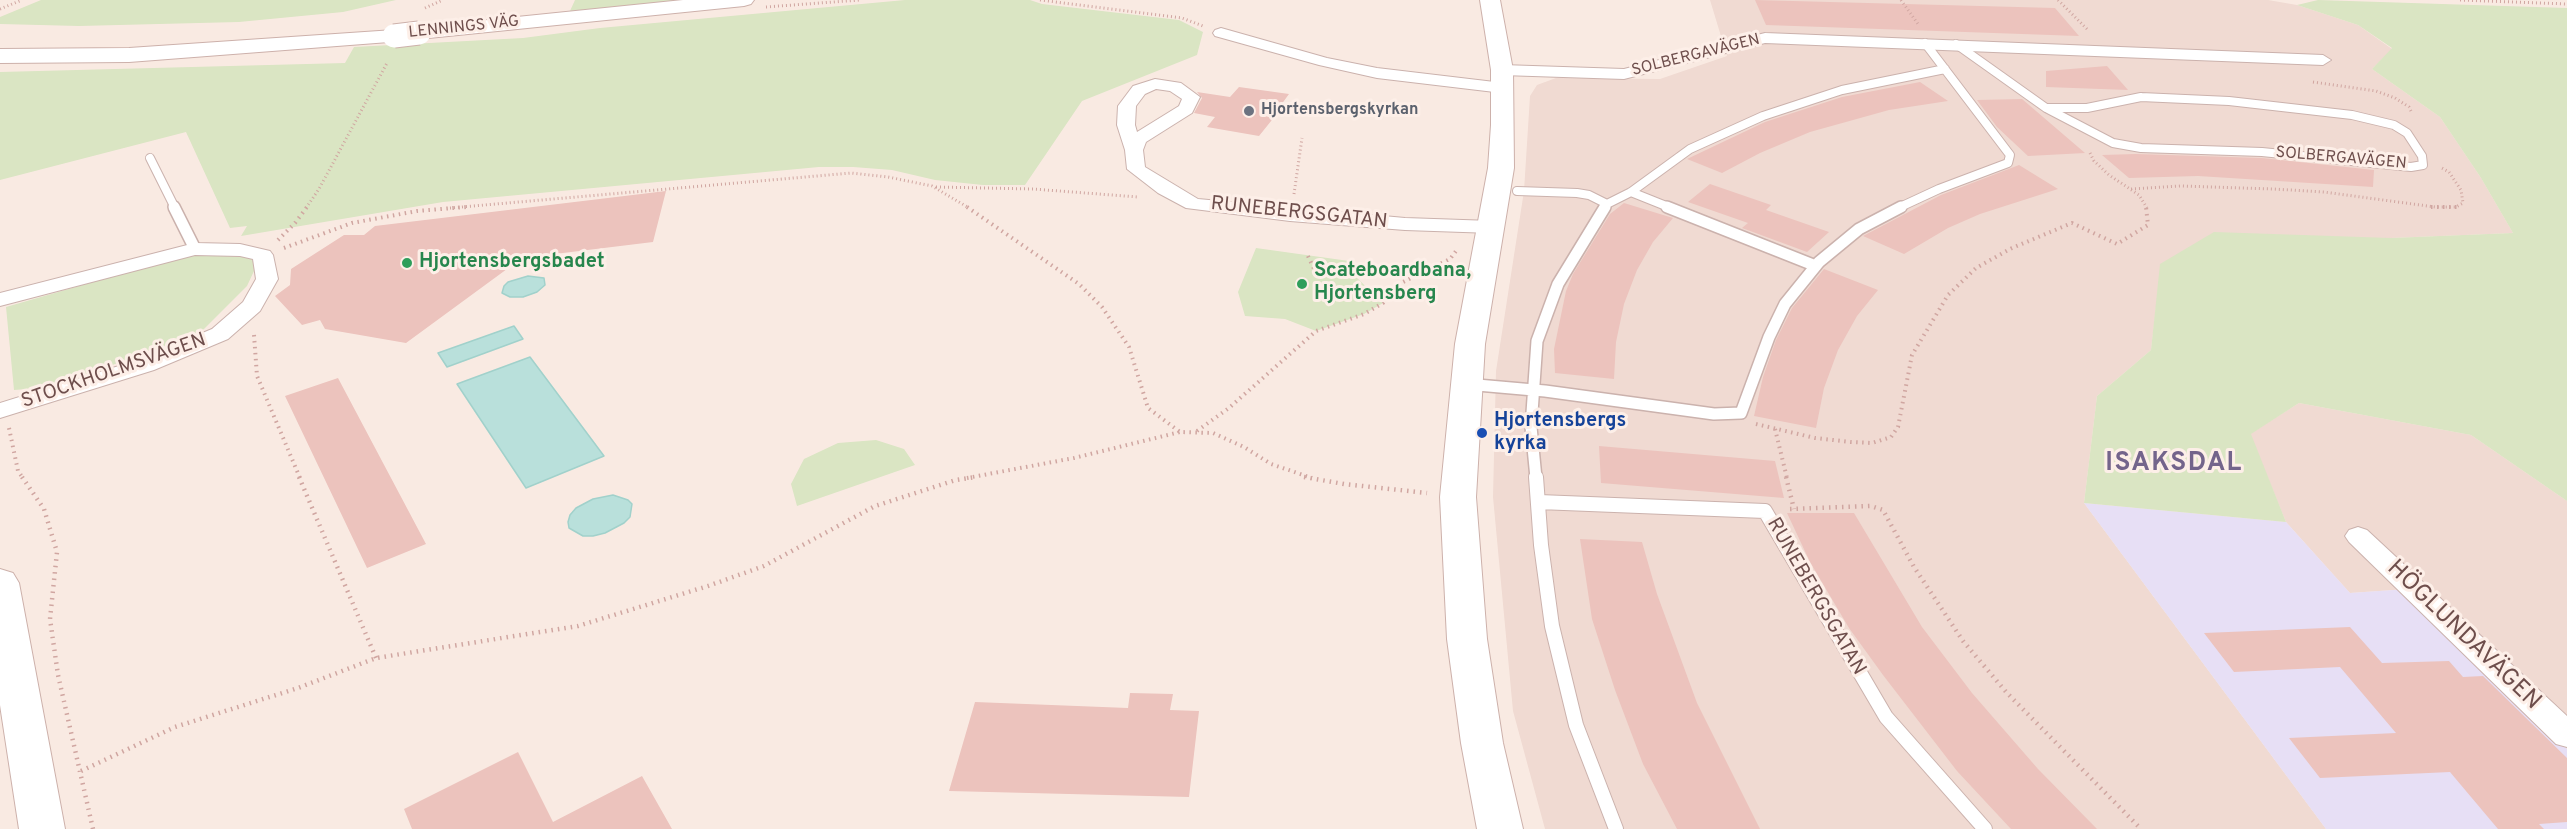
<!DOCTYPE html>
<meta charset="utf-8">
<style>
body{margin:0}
canvas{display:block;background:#f9eae2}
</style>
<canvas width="2567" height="829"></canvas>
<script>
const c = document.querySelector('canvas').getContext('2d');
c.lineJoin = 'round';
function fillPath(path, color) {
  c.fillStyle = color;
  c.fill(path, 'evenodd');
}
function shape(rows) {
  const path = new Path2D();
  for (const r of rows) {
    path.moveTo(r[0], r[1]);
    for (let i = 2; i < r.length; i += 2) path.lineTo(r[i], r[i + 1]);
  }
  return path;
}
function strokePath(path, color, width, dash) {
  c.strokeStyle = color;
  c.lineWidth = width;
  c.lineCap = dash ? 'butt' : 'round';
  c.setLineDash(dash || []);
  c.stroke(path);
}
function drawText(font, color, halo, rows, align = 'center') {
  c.font = font + ' Overpass,sans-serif';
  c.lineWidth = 6;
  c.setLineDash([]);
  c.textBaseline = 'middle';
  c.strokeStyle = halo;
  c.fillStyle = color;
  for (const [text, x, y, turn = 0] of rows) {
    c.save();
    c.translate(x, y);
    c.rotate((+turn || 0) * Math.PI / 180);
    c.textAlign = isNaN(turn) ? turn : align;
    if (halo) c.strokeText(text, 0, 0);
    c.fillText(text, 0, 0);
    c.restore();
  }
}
const residential = shape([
 [1710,0,2268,0,2297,5,2358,25,2392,49,2372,69,2440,117,2481,178,2513,233,2391,238,2161,264,2151,350,2097,396,2084,503,2326,829,1545,829,1513,711,1493,497,1496,371,1524,191,1530,96,1537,85,1556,78,1660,79,1727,56],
 [2299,403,2471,435,2567,501,2567,749,2408,589,2350,593,2286,522,2250,434]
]);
const education = shape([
 [2084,503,2286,522,2350,593,2408,589,2567,749,2567,829,2326,829]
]);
const green = shape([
 [41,0,396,0,343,12,239,22,79,26,0,24,0,17],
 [575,0,684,0,570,11],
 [905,0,1030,0,1042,4,1179,20,1203,32,1197,55,1082,101,1025,185,983,185,935,180,892,170,853,167,819,167,443,202,241,236,247,226,230,228,186,132,0,180,0,72,345,63,354,47,523,38,600,28],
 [2318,0,2567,8,2567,501,2471,435,2299,403,2251,434,2286,522,2084,503,2097,396,2151,350,2160,264,2214,232,2391,238,2513,233,2481,178,2440,117,2372,69,2392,48,2358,25,2297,5],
 [215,247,246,252,253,261,254,271,247,286,204,329,187,338,79,377,40,388,14,390,6,307],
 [1256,248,1349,261,1355,276,1383,303,1364,314,1316,331,1285,319,1245,316,1238,292],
 [876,440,904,449,915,465,797,506,791,484,804,459,838,443]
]);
const water = shape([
 [528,276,544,278,545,285,537,292,523,297,510,297,502,293,504,286,508,282,528,276],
 [514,326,523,339,447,367,438,353,514,326],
 [530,357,604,456,526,488,457,384,530,357],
 [613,495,628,500,632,504,630,517,624,523,605,533,593,536,583,536,569,528,568,522,570,515,576,508,593,499,613,495]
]);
const building = shape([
 [1755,0,2055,8,2079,36,1766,25],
 [2107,66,2128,90,2046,87,2046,71],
 [1920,82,1948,101,1889,110,1810,132,1760,153,1722,173,1687,159,1765,122,1842,97],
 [1239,87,1289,94,1281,105,1284,105,1259,136,1207,127,1215,117,1194,113,1202,98,1197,92,1230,97],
 [2022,99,2085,153,2028,156,1997,127,1977,100],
 [2136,154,2262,158,2374,170,2373,187,2198,176,2129,178,2102,155],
 [2019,165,2058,189,1980,214,1948,228,1904,254,1863,236,1941,195],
 [1710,184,1771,205,1766,210,1829,232,1807,252,1742,228,1748,223,1688,202],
 [666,191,653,242,522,258,406,343,325,329,320,320,302,325,275,296,290,285,291,269,344,235,364,235,375,226],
 [1624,203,1673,218,1653,242,1637,270,1624,304,1616,342,1614,379,1555,373,1554,349,1566,291,1573,274,1610,214],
 [1824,269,1878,290,1857,316,1838,350,1824,388,1816,428,1754,416,1763,377,1776,340,1792,308],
 [338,378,426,544,367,568,285,396],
 [1599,446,1775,461,1784,498,1601,483],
 [1787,513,1854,513,1922,627,1972,693,2038,769,2097,829,2011,829,1957,771,1883,675,1849,628,1810,562],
 [1580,539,1642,542,1657,594,1697,703,1760,829,1677,829,1643,764,1615,690,1592,619],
 [2350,627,2382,663,2449,661,2463,677,2483,676,2567,758,2567,822,2539,824,2544,829,2498,829,2450,772,2320,778,2289,738,2396,733,2340,667,2234,672,2204,633],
 [1130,693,1173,694,1170,710,1199,711,1189,797,949,791,975,702,1128,708],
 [518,752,553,822,642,776,672,829,412,829,404,809]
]);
const pathFar2 = shape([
 [1040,0,1182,18,1203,26],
 [1901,0,1918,24],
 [2058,0,2089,31],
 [2460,0,2567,4],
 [766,7,860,0],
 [425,8,443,0],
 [0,9,22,0],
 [2313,82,2376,91,2395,98,2409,107,2412,113],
 [2090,153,2094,161,2109,175,2139,195,2147,208],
 [936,187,1033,189,1138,197],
 [2131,189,2181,186,2273,189,2324,192,2435,207,2456,207,2463,203,2461,190,2449,172,2440,167],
 [1294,194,1302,138],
 [306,208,319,189,387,63],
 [450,208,851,173,888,177,932,186,969,208]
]);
const pathFar1 = shape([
 [967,207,1079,284,1102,307,1129,347,1148,408,1180,432,1213,433,1244,447,1271,464,1312,478],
 [2431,207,2457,207],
 [278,240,295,223,307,207],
 [284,248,352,223,417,211,466,207],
 [1308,256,1315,271],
 [254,335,257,376,300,478],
 [1756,424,1815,438,1851,442,1872,443,1891,437,1898,427,1912,355,1948,295,1976,268,2012,248,2072,223,2117,244,2148,225,2146,207],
 [9,428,18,471,23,478],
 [1775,429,1787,478],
 [1197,431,1229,408,1316,331,1364,314,1383,303,1401,283,1450,259,1456,251],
 [967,478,1074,458,1180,432]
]);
const path = shape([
 [22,477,44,509,57,552,50,619,58,675,93,829],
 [299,477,376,658],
 [1304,477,1344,484,1427,493],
 [1786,477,1794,509],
 [1790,509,1871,506,1883,510,1914,567,1963,641,2007,693,2141,829],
 [81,771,175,727,298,688,376,658,578,626,708,586,764,566,875,506,956,480,975,477]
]);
const laneFar2 = shape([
 [1956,44,2046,108],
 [2141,97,2229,101,2352,115,2394,125,2407,133,2422,156,2423,165,2411,167,2262,152,2141,148,2113,143,2046,108,2087,108,2141,97],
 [150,158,175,208],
 [1517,191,1577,193,1589,195,1607,204],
 [1631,192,1671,208],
 [1605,208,1607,204,1631,192,1690,149,1763,116,1842,90,1945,69],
 [1898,208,1939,189,2008,163,2010,155,1925,43]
]);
const laneFar1 = shape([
 [174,207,195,249],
 [1667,207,1816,266],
 [1466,384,1545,391,1714,414,1741,413,1769,337,1785,304,1819,262,1859,229,1901,207],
 [1536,478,1531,427,1537,341,1558,284,1605,207]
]);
const lane = shape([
 [1536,477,1541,545,1552,626,1576,725,1616,829],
 [1539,502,1765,511,1886,717,1985,829]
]);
const street = shape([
 [1221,28,1327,58,1377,68,1503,83,1511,88,1503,93,1377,78,1319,65,1215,36,1213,33,1215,30,1221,28],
 [1765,33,2323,55,2331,60,2323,65,1765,43,1624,79,1502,75,1494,70,1502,65,1624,69,1765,33],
 [1155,79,1181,83,1200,97,1192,113,1146,142,1143,150,1145,167,1198,199,1405,218,1492,221,1499,223,1502,227,1499,231,1492,233,1405,230,1290,221,1186,208,1158,193,1127,169,1125,150,1117,125,1118,106,1133,86,1155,79],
 [1156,89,1170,91,1182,99,1179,106,1137,132,1135,125,1136,106,1145,94,1156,89],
 [195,243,240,244,270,251,273,255,278,279,260,311,228,339,154,370,0,418,0,403,138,360,212,329,243,302,256,279,253,259,240,256,195,255,0,306,0,293,195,243],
 [2358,527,2367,530,2567,716,2567,747,2556,744,2349,542,2345,536,2349,530,2358,527]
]);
const secondary = shape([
 [683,0,754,0,751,4,744,6,419,39,411,38,408,33,411,28,419,27,683,0],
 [1480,0,1500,0,1513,70,1514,168,1485,344,1476,497,1487,639,1503,743,1523,829,1477,829,1461,743,1447,639,1440,497,1455,344,1488,168,1491,125,1491,70,1480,0],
 [394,30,402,31,405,36,402,41,129,62,0,63,0,49,129,48,394,30],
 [0,569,13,573,19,583,65,829,19,829,0,705,0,569]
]);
const secondaryBridge = shape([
 [394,36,419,33]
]);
const markers = [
 [1249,111,6,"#6b7280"],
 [407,263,6,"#2e9e5b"],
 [1302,284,6,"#2e9e5b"],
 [1482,433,6,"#1a4fb4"]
];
const farStreetnames = [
 ["LENNINGS VÄG",464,28,-6],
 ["SOLBERGAVÄGEN",1696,56,-14],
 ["SOLBERGAVÄGEN",2341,159,5]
];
const farWorshipnames = [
 ["Hjortensbergskyrkan",1261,111]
];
const streetNames = [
 ["RUNEBERGSGATAN",1299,214,6],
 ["STOCKHOLMSVÄGEN",114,372,-19],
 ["RUNEBERGSGATAN",1815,597,60]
];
const leisureNames = [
 ["Hjortensbergsbadet",419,263],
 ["Scateboardbana,",1314,272],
 ["Hjortensberg",1314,295]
];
const transitNames = [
 ["Hjortensbergs",1494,422],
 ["kyrka",1494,445]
];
const nearStreetnames = [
 ["HÖGLUNDAVÄGEN",2463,636,44]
];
const districtNames = [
 ["ISAKSDAL",2174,465]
];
fillPath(residential, '#f0dad2');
fillPath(education, '#e7dff5');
fillPath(green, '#dae5c3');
fillPath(water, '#b9e0db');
strokePath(water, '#a1d1cb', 1.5);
fillPath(building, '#ecc3bd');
strokePath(laneFar2, '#cbb2ad', 10);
strokePath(laneFar1, '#cbb2ad', 14);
strokePath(lane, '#cbb2ad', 16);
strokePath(street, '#cbb2ad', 2);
strokePath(secondary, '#cdb1ab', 2);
strokePath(pathFar2, '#d0a6a1', 3, [1, 3]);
strokePath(pathFar1, '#d0a6a1', 4, [1.5, 4.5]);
strokePath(path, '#d0a6a1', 4.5, [1.5, 5]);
strokePath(laneFar2, '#fff', 8);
strokePath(laneFar1, '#fff', 11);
strokePath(lane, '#fff', 14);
fillPath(street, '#fff');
fillPath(secondary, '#fff');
strokePath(secondaryBridge, '#cdb1ab', 25, []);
strokePath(secondaryBridge, '#fff', 23);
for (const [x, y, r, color] of markers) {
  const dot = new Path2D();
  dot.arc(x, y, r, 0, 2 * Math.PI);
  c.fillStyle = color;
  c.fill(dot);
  strokePath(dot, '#fdefe8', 2);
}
drawText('16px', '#6e4e4c', '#fdefe8', farStreetnames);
drawText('bold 16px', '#5b616d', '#fdefe8', farWorshipnames, 'left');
drawText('20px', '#6e4e4c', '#fdefe8', streetNames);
drawText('bold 20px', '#27864d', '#fdefe8', leisureNames, 'left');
drawText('bold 20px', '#164399', '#fdefe8', transitNames, 'left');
drawText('24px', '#6e4e4c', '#fdefe8', nearStreetnames);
c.letterSpacing = '1.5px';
drawText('bold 26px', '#73648b', '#fdefe8', districtNames);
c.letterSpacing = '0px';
</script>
